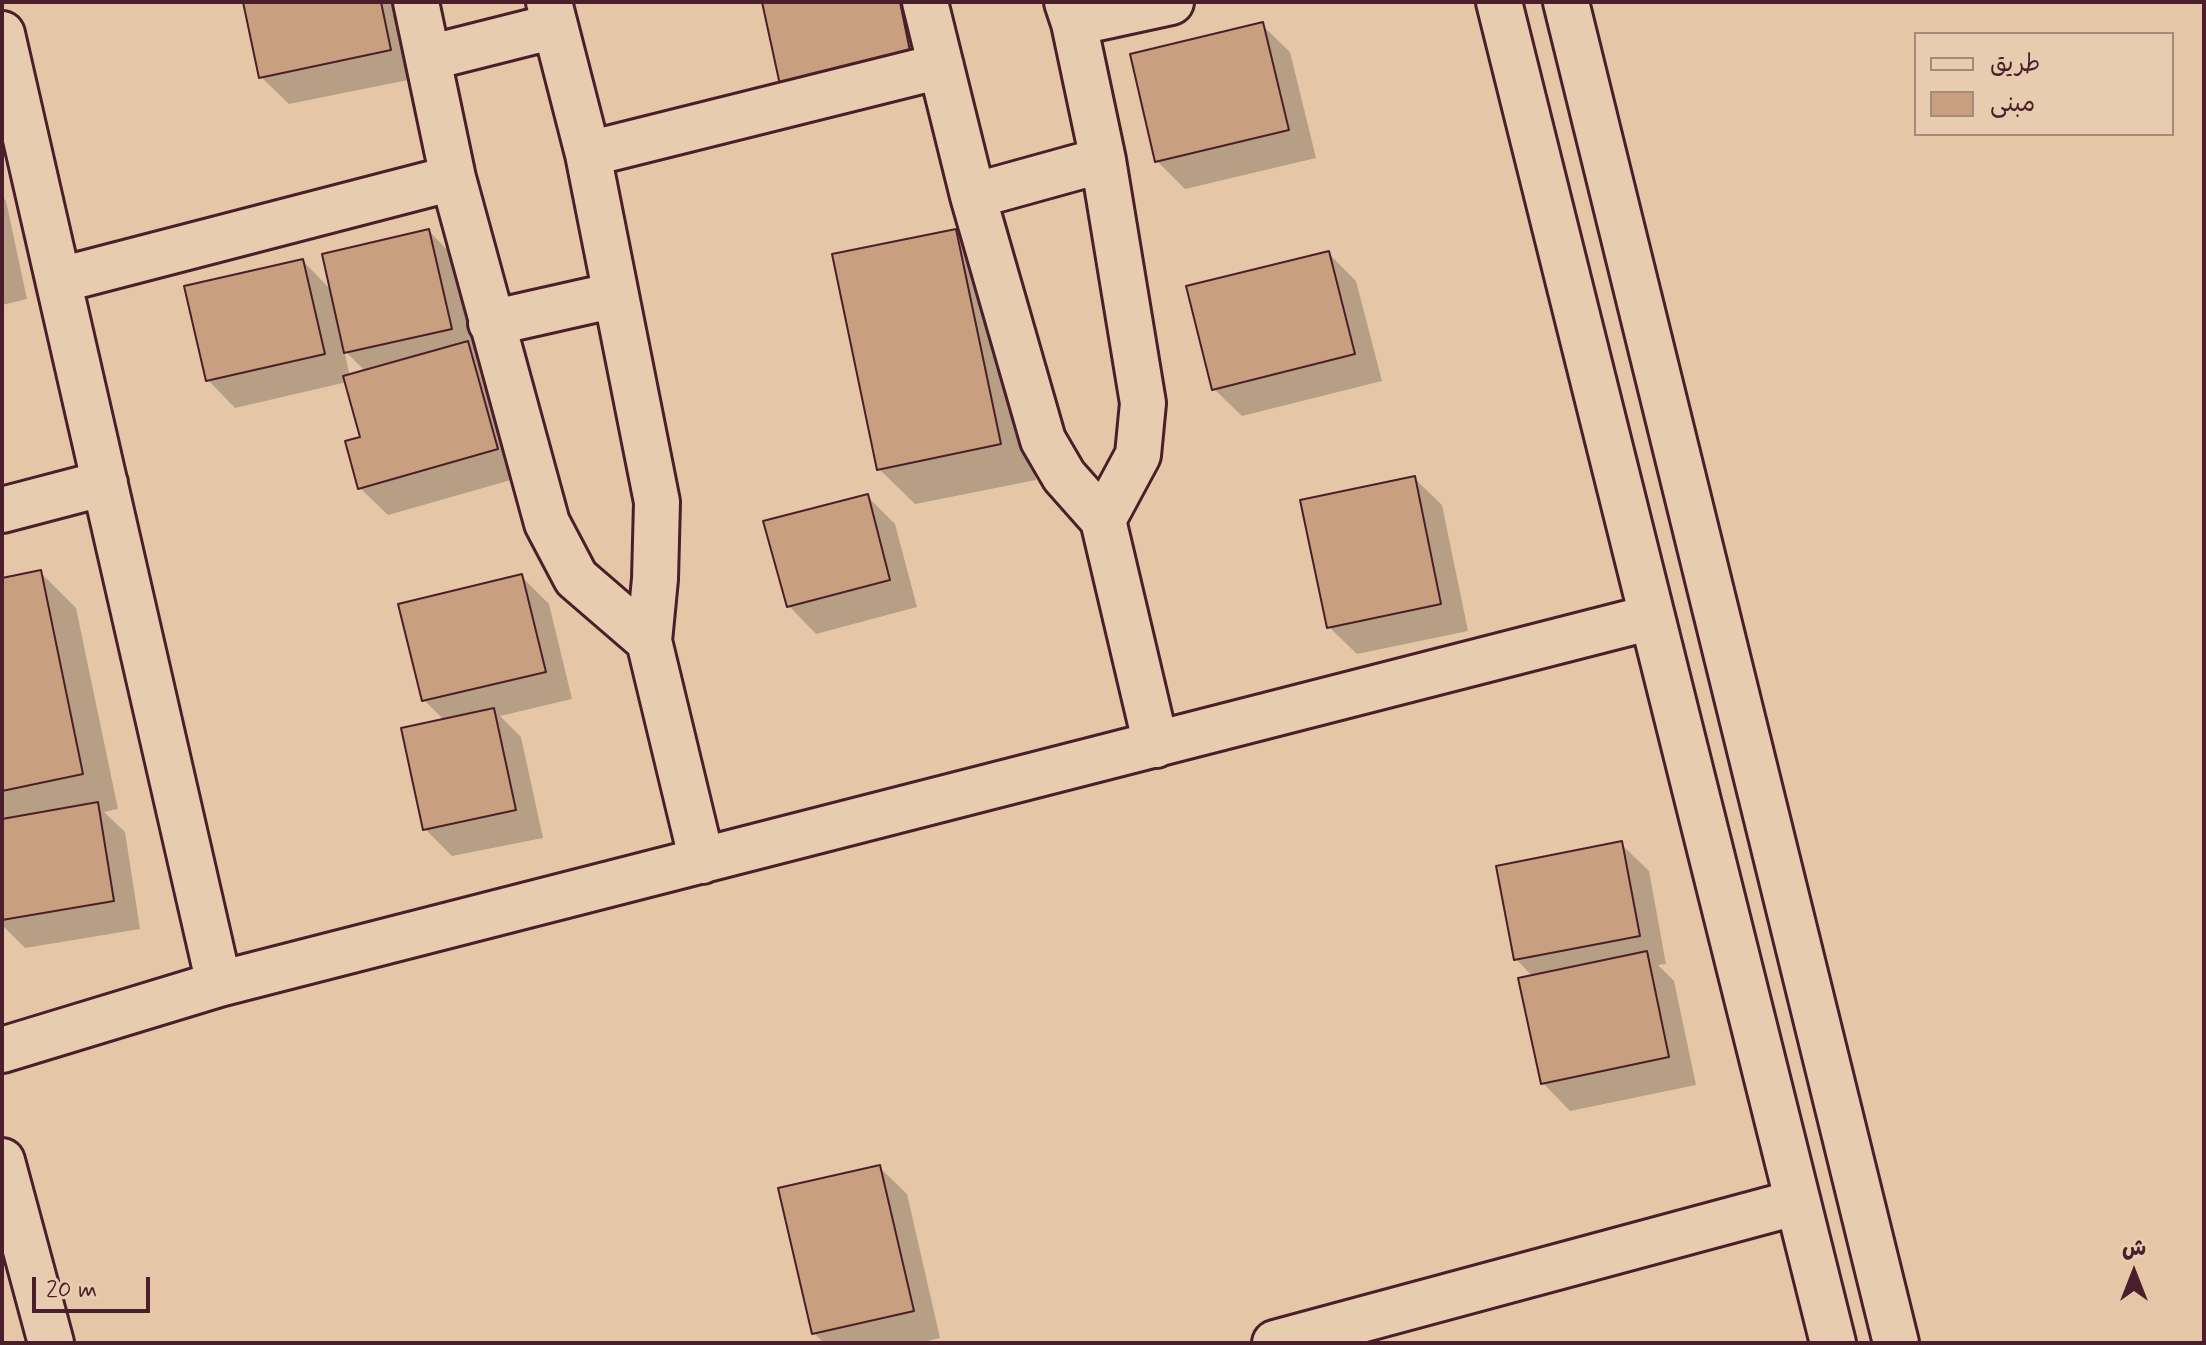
<!DOCTYPE html>
<meta charset="utf-8">
<style>
body{margin:0}
#map{position:relative;width:2206px;height:1345px;overflow:hidden;background:#e5c7a8;font-family:Mynerve,"Playpen Sans Arabic",sans-serif}
canvas{display:block}
.frame{position:absolute;inset:0;border:4px solid #4a1f2b;pointer-events:none}
.legend{position:absolute;left:1914px;top:32px;width:260px;height:104px;box-sizing:border-box;background:#e8ccaf;border:2px solid #a9877a;margin:0;padding:10px 14px;list-style:none;font-size:24px;color:#4a1f2b}
.legend li{display:flex;align-items:center;gap:16px;height:40px}
.legend b{width:40px;border:2px solid #a9877a}
.north{position:absolute;left:2094px;top:1233px;width:80px;height:80px;-webkit-text-stroke:6px #e8ccaf;paint-order:stroke;rotate:0deg;font-size:22px;font-weight:700;line-height:32px;text-align:center;color:#4a1f2b}
.north::after{content:'';display:block;margin:auto;width:28px;height:36px;background:#4a1f2b;clip-path:polygon(50% 0,100% 100%,50% 72%,0 100%)}
.scale{position:absolute;left:32px;top:1277px;width:118px;height:36px;box-sizing:border-box;border:4px solid #4a1f2b;border-top:0;padding-left:10px;font-size:24px;line-height:28px;white-space:nowrap;color:#4a1f2b;-webkit-text-stroke:6px #e8ccaf;paint-order:stroke}
</style>
<div id="map">
<canvas width="2206" height="1345"></canvas>
<div class="frame"></div>
<ul class="legend">
<li><b style="height:10px;background:#e8ccaf"></b>طريق</li>
<li><b style="height:22px;background:#c9a07f"></b>مبنى</li>
</ul>
<div class="north">ش</div>
<div class="scale">20 m</div>
</div>
<script>
const c = document.querySelector('canvas').getContext('2d');
c.lineJoin = 'round';
function fillPath(path, color) {
  c.fillStyle = color;
  c.fill(path, 'evenodd');
}
function shape(rows) {
  const path = new Path2D();
  for (const r of rows) {
    path.moveTo(r[0], r[1]);
    for (let i = 2; i < r.length; i += 2) path.lineTo(r[i], r[i + 1]);
  }
  return path;
}
function strokePath(path, color, width, dash) {
  c.strokeStyle = color;
  c.lineWidth = width;
  c.lineCap = dash ? 'butt' : 'round';
  c.setLineDash(dash || []);
  c.stroke(path);
}
const shadow = shape([
 [245,2,402,2,418,78,289,104,261,77],
 [764,2,920,2,938,84],
 [1262,25,1290,52,1316,158,1185,189,1157,161],
 [2,196,6,201,27,299,2,305],
 [429,231,456,259,478,354,495,371,525,476,388,515,360,488,363,438,347,382,235,408,208,380,303,261,332,291],
 [344,350,366,372,350,376],
 [955,231,991,266,1036,480,915,504,879,469],
 [1329,254,1356,281,1382,381,1242,416,1214,389],
 [1414,478,1442,505,1468,631,1357,654,1329,627],
 [867,496,895,524,917,607,816,634,789,606],
 [41,573,76,608,118,809,104,812,125,832,140,929,25,948,2,925,2,580],
 [522,577,549,604,572,699,500,716,521,737,543,838,452,856,425,829,444,720,424,700],
 [1621,844,1649,871,1666,964,1658,965,1674,981,1696,1085,1570,1111,1543,1083,1533,977,1516,959],
 [879,1167,907,1194,940,1338,919,1343,824,1343,814,1333]
]);
const building = shape([
 [243,2,381,2,391,50,259,78,243,2],
 [762,2,900,2,911,56,780,85,762,2],
 [1263,22,1289,130,1155,162,1130,54,1263,22],
 [429,229,452,329,344,353,322,254,429,229],
 [956,229,1001,444,877,470,832,254,956,229],
 [1329,251,1355,354,1212,390,1186,286,1329,251],
 [303,259,325,354,206,381,184,286,303,259],
 [468,341,498,449,358,489,345,441,360,437,343,376,468,341],
 [1415,476,1441,604,1327,628,1300,500,1415,476],
 [868,494,890,580,787,607,763,521,868,494],
 [41,570,83,774,2,791,2,578,41,570],
 [522,574,546,672,422,701,398,604,522,574],
 [494,708,516,810,423,830,401,728,494,708],
 [98,802,114,901,2,920,2,819,98,802],
 [1622,841,1640,936,1514,960,1496,866,1622,841],
 [1647,951,1669,1057,1541,1084,1518,978,1647,951],
 [880,1165,914,1311,812,1334,778,1188,880,1165]
]);
const minor = shape([
 [416,2,453,178,547,523,576,578,649,641],
 [549,2,588,154,657,502,655,579,649,641,702,861],
 [925,2,973,196,1043,440,1064,476,1103,520],
 [1067,2,1074,23,1103,160,1143,403,1138,455,1103,520,1156,745],
 [1499,2,1833,1343],
 [1566,2,1896,1343],
 [1074,23,1171,2],
 [2,34,219,984,1652,617],
 [428,58,555,26],
 [588,154,941,66],
 [973,196,1103,160],
 [60,280,453,178],
 [491,323,615,295],
 [2,510,105,483],
 [2,1050,219,984],
 [2,1161,51,1343],
 [1275,1343,1798,1202]
]);
fillPath(shadow, '#0003');
fillPath(building, '#c9a07f');
strokePath(building, '#4a1f2b', 2);
strokePath(minor, '#4a1f2b', 50);
strokePath(minor, '#e8ccaf', 44);
</script>
